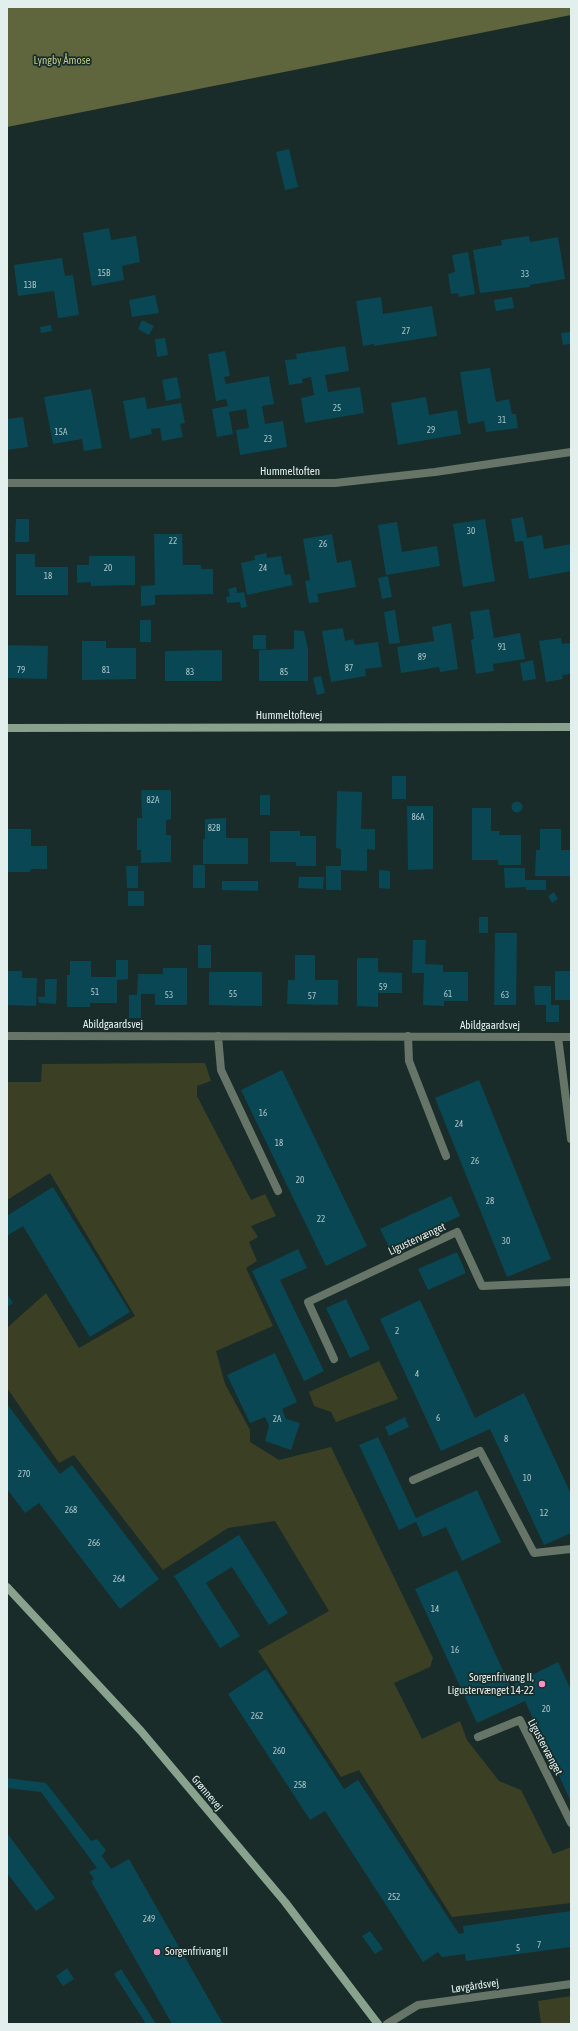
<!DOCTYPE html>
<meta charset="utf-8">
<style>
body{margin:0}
#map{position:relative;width:578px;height:2031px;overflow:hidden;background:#192c29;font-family:"Asap Condensed",sans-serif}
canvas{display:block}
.frame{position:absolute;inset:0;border:8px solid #e3efed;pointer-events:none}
</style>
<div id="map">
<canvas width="578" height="2031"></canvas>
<div class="frame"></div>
</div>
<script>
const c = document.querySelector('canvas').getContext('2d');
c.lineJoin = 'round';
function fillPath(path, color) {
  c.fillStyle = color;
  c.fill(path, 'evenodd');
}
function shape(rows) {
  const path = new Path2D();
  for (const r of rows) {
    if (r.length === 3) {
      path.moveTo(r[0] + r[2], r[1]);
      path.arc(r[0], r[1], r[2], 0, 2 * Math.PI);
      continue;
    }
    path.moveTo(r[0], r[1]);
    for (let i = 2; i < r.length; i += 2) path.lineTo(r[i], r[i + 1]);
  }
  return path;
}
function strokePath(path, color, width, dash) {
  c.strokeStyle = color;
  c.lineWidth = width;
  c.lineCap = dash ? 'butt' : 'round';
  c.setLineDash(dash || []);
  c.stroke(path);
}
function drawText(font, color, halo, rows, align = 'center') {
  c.font = font + ' "Asap Condensed",sans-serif';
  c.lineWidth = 3.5;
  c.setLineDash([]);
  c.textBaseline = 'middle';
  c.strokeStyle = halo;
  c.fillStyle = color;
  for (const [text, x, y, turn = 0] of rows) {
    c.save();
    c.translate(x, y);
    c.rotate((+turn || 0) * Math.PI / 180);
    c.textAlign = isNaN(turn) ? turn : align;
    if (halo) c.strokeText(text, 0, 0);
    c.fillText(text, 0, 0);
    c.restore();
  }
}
const green = shape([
 [205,1063,211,1081,197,1086,197,1096,251,1200,265,1194,276,1216,251,1226,258,1237,249,1242,257,1261,246,1268,273,1326,216,1351,225,1384,250,1430,250,1442,279,1460,331,1447,433,1658,430,1667,394,1683,422,1739,460,1721,467,1740,499,1781,521,1790,553,1854,571,1847,571,1903,452,1917,359,1770,341,1777,258,1651,329,1611,275,1521,228,1528,163,1570,74,1455,59,1463,7,1388,7,1328,46,1293,79,1348,135,1316,50,1173,7,1200,7,1082,41,1082,42,1064],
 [379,1361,398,1399,336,1422,331,1412,314,1406,309,1392],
 [571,1996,571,2024,541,2024,538,2001]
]);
const forest = shape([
 [7,7,571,7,571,15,7,127]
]);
const building = shape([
 [289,149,298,187,285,190,276,152],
 [109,228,111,240,136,236,140,262,122,266,124,280,92,286,83,233],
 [529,236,530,242,558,237,565,279,530,285,530,287,480,293,473,250,502,245,501,240],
 [468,252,475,294,459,297,458,293,451,294,448,274,455,272,452,255],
 [62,258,65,276,73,275,79,315,58,318,54,291,18,296,14,265],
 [155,295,159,313,132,317,129,300],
 [381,297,383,314,432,306,437,336,374,346,374,344,363,346,356,301],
 [512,297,514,308,496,311,494,300],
 [142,320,154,326,149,335,138,329],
 [51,325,52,331,41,333,40,327],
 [570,332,571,344,563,345,561,333],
 [165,338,168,355,157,357,155,339],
 [345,346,349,371,325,375,328,392,360,387,364,413,305,423,301,398,314,395,311,377,302,379,303,383,289,385,285,360,297,359,296,354],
 [225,351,230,376,224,377,226,384,269,376,274,404,262,406,265,424,283,421,287,447,240,455,236,430,249,428,246,409,229,412,233,434,217,437,212,409,228,406,226,399,216,401,208,354],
 [490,368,496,402,509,399,512,414,516,414,518,428,486,432,484,421,468,424,460,372],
 [177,377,181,398,166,401,162,380],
 [91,389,102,448,84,451,82,439,53,444,44,397],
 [145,397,147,409,181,403,185,423,180,424,183,437,162,441,160,428,151,429,152,434,130,439,123,401],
 [426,397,429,415,457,410,461,434,398,445,391,403],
 [23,417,28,447,7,450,7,419],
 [523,517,527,538,542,535,544,549,571,544,571,571,529,579,523,541,515,542,511,519],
 [16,519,29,519,29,542,15,542],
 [485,519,495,581,463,587,453,524],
 [397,522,402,552,437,546,440,566,386,575,378,525],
 [154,534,182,534,183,565,201,565,201,569,213,569,213,594,155,595,155,605,141,606,141,586,155,585],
 [332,534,337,563,351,560,356,587,317,594,319,602,309,603,305,581,310,580,303,539],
 [266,553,267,558,281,556,285,575,290,574,293,585,247,595,241,563,255,560,254,556],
 [16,554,35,554,35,567,68,567,68,595,16,595],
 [89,556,135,556,135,585,91,586,91,582,77,583,77,565,89,565],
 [388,576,392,597,382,599,378,578],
 [236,587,237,593,244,592,247,607,241,608,240,602,227,603,226,597,230,596,228,589],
 [489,609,494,638,520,633,525,659,493,664,494,671,476,674,471,640,474,639,470,612],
 [395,610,400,643,389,644,384,612],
 [140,620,151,620,151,642,140,642],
 [451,623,458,669,440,672,439,667,401,673,397,647,434,641,432,627],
 [343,628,345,641,353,639,355,645,378,642,382,667,365,669,366,676,331,682,322,631],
 [294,630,304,631,308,649,308,681,259,681,259,650,294,649],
 [253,635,266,635,266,649,253,649],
 [561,638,562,644,571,643,571,674,562,675,563,679,546,682,539,641],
 [82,641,106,641,106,648,136,648,136,679,82,680],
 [7,645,48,646,47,679,7,678],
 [222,650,222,681,165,681,165,651],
 [533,660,536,679,523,681,520,663],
 [321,676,325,693,317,695,313,678],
 [392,776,406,776,406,799,392,799],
 [141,790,171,790,171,819,166,820,166,835,171,835,171,862,141,863,141,850,137,850,137,818,142,818],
 [337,791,362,792,361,829,375,829,375,850,367,849,367,871,341,870,341,890,326,890,326,866,341,866,341,849,336,848],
 [260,795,270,795,270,815,260,815],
 [517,807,5.5],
 [407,806,433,806,433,869,408,870],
 [472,808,491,808,491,831,500,831,499,835,521,835,521,865,498,865,498,860,472,860],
 [226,818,226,838,248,838,248,864,203,864,203,839,205,839,205,819],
 [7,829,31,829,31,846,47,846,47,869,31,869,30,872,7,872],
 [540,829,561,829,561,850,571,850,571,876,535,876,536,850,540,850],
 [270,831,300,831,300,836,316,836,316,866,296,866,296,862,270,862],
 [193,865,205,865,205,888,193,888],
 [126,866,138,866,138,888,127,888],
 [504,868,525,868,525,880,546,880,546,890,526,890,526,887,505,888],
 [379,870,390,871,390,889,379,888],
 [299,877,324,877,323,889,298,888],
 [222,881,258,881,258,891,222,890],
 [128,891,144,891,144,906,128,906],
 [554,892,558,899,552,903,548,896],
 [479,917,488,917,488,933,479,933],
 [495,933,517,933,516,1005,494,1005],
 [413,940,426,940,425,964,443,965,443,972,468,972,468,1001,444,1001,444,1006,423,1005,424,973,412,973],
 [198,945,211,945,211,968,198,968],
 [295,955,315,955,315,980,338,980,338,1005,287,1004,288,980,295,980],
 [357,958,378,958,378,972,402,973,402,993,378,993,378,1007,357,1006],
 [116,960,128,960,128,979,117,980,117,1003,90,1003,90,1007,67,1007,67,975,70,975,70,961,91,961,91,977,116,977],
 [163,968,187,968,187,1005,155,1005,155,994,141,994,141,1018,129,1018,129,995,137,995,138,974,163,974],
 [7,971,22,971,22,978,37,978,36,1006,7,1005],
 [555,971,571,971,571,1000,555,1000],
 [209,972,262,972,262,1006,209,1005],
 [45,979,57,979,56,1004,39,1003,38,997,45,997],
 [534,986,551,986,551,1005,559,1005,559,1022,546,1022,546,1005,535,1005],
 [282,1070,367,1246,326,1266,241,1090],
 [479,1080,551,1259,507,1277,435,1098],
 [53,1187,130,1312,90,1337,23,1226,7,1236,7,1213,8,1215],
 [451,1196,460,1216,390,1249,380,1229],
 [298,1249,307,1268,280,1280,324,1371,304,1381,252,1271],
 [457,1252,466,1273,428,1290,418,1269],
 [7,1294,13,1303,7,1307],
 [346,1299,370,1349,350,1358,326,1308],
 [420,1300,475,1418,524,1393,571,1494,571,1533,544,1545,490,1429,441,1451,380,1319],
 [275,1353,297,1402,282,1409,286,1419,300,1423,291,1450,265,1441,269,1426,265,1417,250,1423,227,1375],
 [7,1404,60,1474,72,1465,159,1579,120,1609,39,1503,25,1513,7,1489],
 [405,1417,409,1427,389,1436,385,1427],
 [378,1437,416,1518,477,1490,501,1542,462,1561,446,1527,423,1537,416,1522,399,1530,359,1445],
 [239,1535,288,1613,269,1625,232,1567,206,1583,240,1636,220,1648,174,1576],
 [457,1570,510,1686,558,1662,571,1690,571,1802,525,1701,477,1723,415,1589],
 [266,1669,344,1789,358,1780,459,1934,464,1933,463,1926,571,1911,571,1947,466,1961,465,1954,442,1957,438,1952,423,1962,325,1811,310,1820,228,1694],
 [7,1778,46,1783,91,1841,97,1839,106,1850,102,1856,111,1869,129,1859,223,2024,172,2024,91,1881,94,1879,89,1872,97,1868,41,1792,7,1788],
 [7,1833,55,1898,36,1911,7,1873],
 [370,1931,383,1949,375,1954,362,1936],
 [67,1968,74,1979,63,1986,56,1976],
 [121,1969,156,2024,146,2024,114,1974]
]);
const street = shape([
 [7,483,335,483,435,472,571,452],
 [7,1036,571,1037],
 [218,1036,221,1070,278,1191],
 [408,1036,409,1061,446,1156],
 [558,1037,571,1139],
 [334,1359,308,1302,457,1232,482,1286,571,1282],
 [413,1480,480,1451,534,1553,571,1549],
 [478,1737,520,1720,571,1823],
 [387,2024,418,2005,571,1984]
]);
const secondary = shape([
 [7,728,571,727],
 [7,1587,141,1731,285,1902,378,2024]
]);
const markers = [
 [542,1684,4,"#fc8fc3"],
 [157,1952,4,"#fc8fc3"]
];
const numberNames = [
 ["15B",104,273],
 ["33",525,274],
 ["13B",30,285],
 ["27",406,331],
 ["25",337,408],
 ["31",502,420],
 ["29",431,430],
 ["15A",61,432],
 ["23",268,439],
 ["30",471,531],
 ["22",173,541],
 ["26",323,544],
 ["20",108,568],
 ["24",263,568],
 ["18",48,576],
 ["91",502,647],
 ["89",422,657],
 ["87",349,668],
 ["79",21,670],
 ["81",106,670],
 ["83",190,672],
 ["85",284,672],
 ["82A",153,800],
 ["86A",418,817],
 ["82B",214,828],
 ["59",383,987],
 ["51",95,992],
 ["55",233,994],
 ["61",448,994],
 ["53",169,995],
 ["63",505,995],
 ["57",312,996],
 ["16",263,1113],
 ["24",459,1124],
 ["18",279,1143],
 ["26",475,1161],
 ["20",300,1180],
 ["28",490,1201],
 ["22",321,1219],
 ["30",506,1241],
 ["2",397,1331],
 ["4",417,1374],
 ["6",438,1418],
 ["2A",277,1419],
 ["8",506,1439],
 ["270",24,1474],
 ["10",527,1478],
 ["268",71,1510],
 ["12",544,1513],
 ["266",94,1543],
 ["264",119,1579],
 ["14",435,1609],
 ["16",455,1650],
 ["20",546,1709],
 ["262",257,1716],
 ["260",279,1751],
 ["258",300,1785],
 ["252",394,1897],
 ["249",149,1919],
 ["7",539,1945],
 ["5",518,1948]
];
const parkNames = [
 ["Lyngby Åmose",62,61]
];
const streetNames = [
 ["Hummeltoften",290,472],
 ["Hummeltoftevej",289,716],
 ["Abildgaardsvej",113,1025],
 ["Abildgaardsvej",490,1026],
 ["Ligustervænget",417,1239,-25],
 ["Ligustervænget",545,1747,62],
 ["Grønnevej",207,1793,50],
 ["Løvgårdsvej",475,1986,-8]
];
const poiNames = [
 ["Sorgenfrivang II,",534,1678],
 ["Ligustervænget 14-22",534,1691],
 ["Sorgenfrivang II",165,1952,"left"]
];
fillPath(green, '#3b4025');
fillPath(forest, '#5f663d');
fillPath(building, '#0a4754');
strokePath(street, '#667568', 8);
strokePath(secondary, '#89a28d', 8);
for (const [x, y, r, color] of markers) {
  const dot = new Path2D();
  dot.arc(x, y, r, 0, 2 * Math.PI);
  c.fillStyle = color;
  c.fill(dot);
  strokePath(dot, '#192c29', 1.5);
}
drawText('9px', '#adc5c7', null, numberNames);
drawText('11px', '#bdc884', '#192c29', parkNames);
drawText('11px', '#e3efed', '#192c29', streetNames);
drawText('11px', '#e3efed', '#192c29', poiNames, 'right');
</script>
